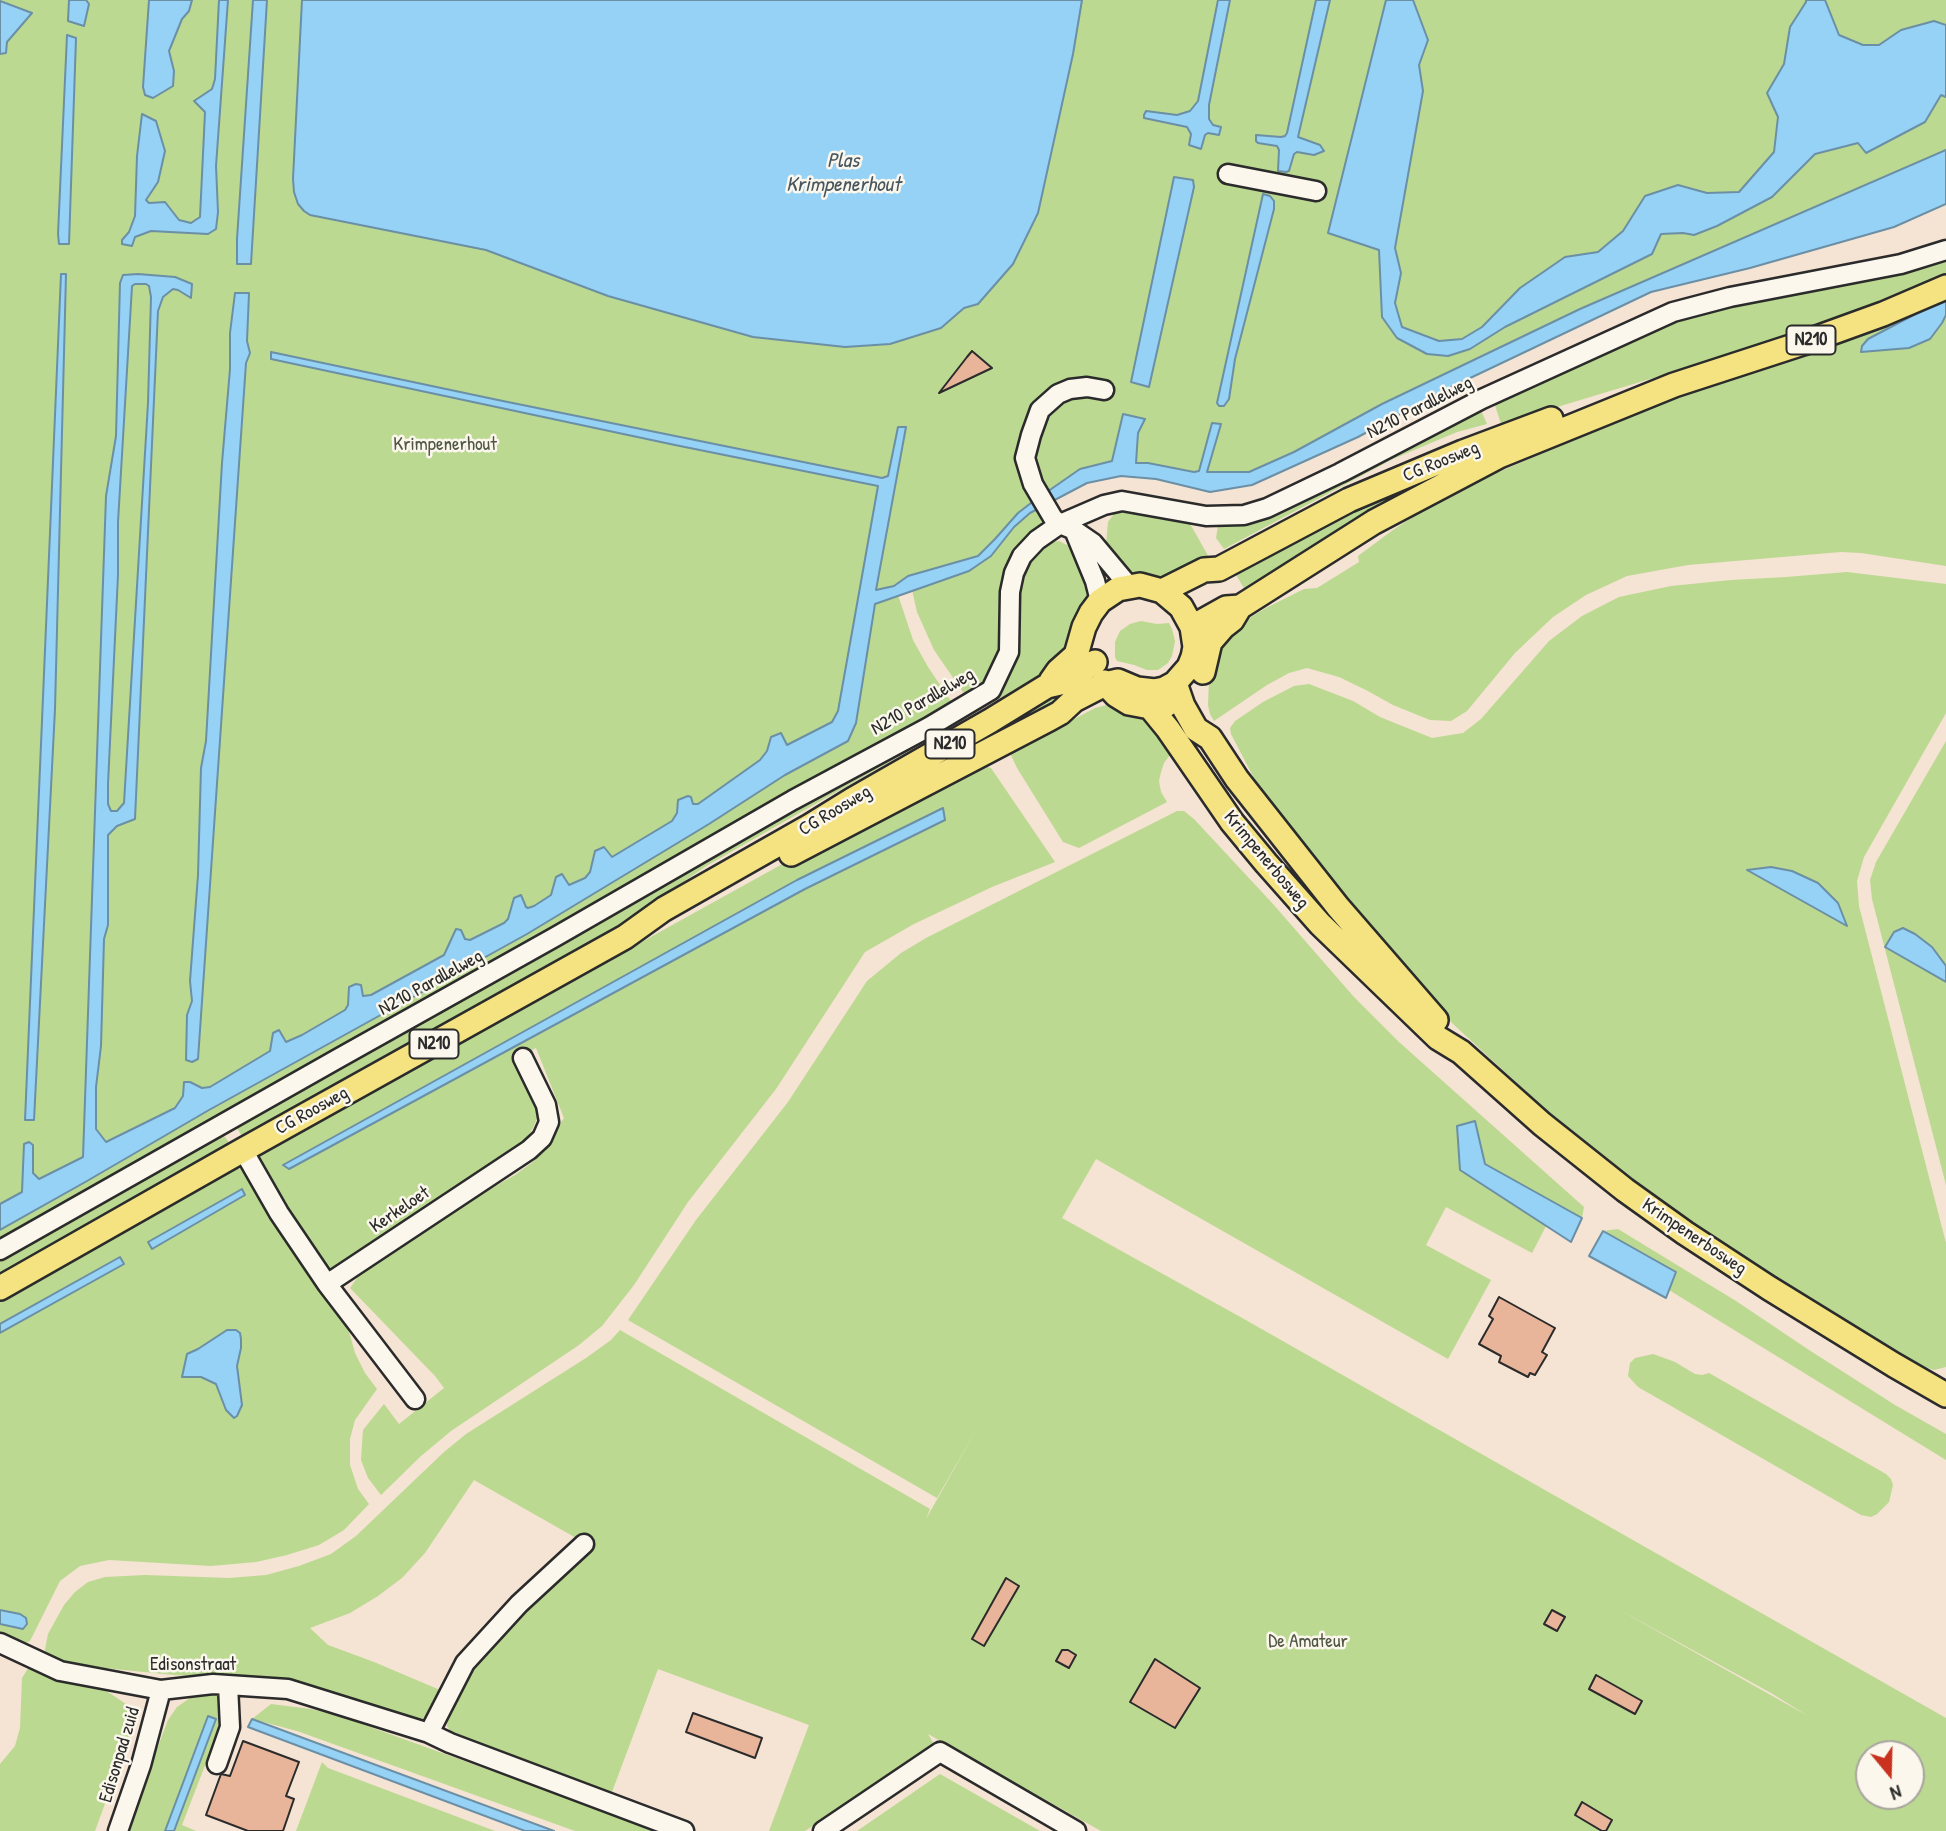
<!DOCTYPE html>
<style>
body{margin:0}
#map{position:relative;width:1946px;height:1831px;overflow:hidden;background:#f5e3d3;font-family:"Patrick Hand",sans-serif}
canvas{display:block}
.north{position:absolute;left:1855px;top:1740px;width:70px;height:70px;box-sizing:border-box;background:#fbf7ec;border:2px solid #a8a59f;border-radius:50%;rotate:161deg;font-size:19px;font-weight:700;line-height:28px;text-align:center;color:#2b2b2b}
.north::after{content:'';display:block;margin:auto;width:24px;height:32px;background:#c8321e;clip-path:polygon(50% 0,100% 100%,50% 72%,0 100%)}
</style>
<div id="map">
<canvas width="1946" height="1831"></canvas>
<div class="north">N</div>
</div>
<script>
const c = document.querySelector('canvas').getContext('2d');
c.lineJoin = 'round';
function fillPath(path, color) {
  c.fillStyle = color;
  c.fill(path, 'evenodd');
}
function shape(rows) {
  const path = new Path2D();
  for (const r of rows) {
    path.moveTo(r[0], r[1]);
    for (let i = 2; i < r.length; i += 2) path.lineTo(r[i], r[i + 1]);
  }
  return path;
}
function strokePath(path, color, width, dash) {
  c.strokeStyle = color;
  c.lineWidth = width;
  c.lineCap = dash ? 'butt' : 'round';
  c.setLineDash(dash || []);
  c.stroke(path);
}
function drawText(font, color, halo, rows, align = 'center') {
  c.font = font + ' "Patrick Hand",sans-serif';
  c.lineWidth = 5;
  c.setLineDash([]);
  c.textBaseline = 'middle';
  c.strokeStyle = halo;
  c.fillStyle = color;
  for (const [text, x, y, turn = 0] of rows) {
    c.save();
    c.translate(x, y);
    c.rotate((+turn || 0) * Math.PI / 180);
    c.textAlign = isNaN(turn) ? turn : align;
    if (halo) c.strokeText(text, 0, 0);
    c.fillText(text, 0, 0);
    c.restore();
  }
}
const green = shape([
 [0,0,1946,0,1946,189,1649,287,1283,464,1221,483,1111,467,1020,517,982,557,866,597,840,728,187,1111,0,1217],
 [1946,257,1946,274,1802,333,1501,424,1494,402,1683,317,1739,301],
 [1946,298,1868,339,1861,351,1879,351,1942,323,1946,315,1946,566,1861,553,1841,552,1688,565,1627,576,1586,595,1553,617,1515,653,1467,711,1451,721,1430,720,1393,705,1366,690,1339,677,1307,668,1289,673,1267,685,1214,721,1210,714,1208,705,1209,680,1217,654,1236,626,1266,608,1304,589,1317,588,1359,562,1358,556,1393,530,1425,509,1494,474,1646,409,1810,347],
 [1479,406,1487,424,1457,432,1393,459,1224,549,1216,538,1219,520],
 [1478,453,1245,590,1235,573,1312,530],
 [1039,508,1042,526,1024,543,1005,651,992,679,965,695,934,650,917,612,912,590,969,571,990,556,1014,527,1030,513],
 [1122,509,1188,520,1211,561,1164,579,1141,577,1127,569,1108,550,1106,545,1108,522,1116,511],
 [1059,541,1069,546,1074,551,1089,585,1089,596,1075,638,1057,665,1032,681,993,702,990,698,1017,653,1020,633,1017,599,1023,573,1039,545],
 [1847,572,1946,584,1946,713,1864,857,1857,881,1859,906,1946,1243,1946,1367,1934,1370,1911,1363,1717,1241,1662,1202,1557,1120,1453,1024,1415,981,1279,812,1255,780,1231,734,1230,728,1235,721,1263,702,1294,686,1309,684,1353,701,1380,717,1432,738,1463,733,1481,719,1549,641,1582,616,1619,597,1671,586,1731,580,1786,577],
 [1771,867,1792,871,1818,883,1838,903],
 [898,595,913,640,928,667,953,704,0,1242,0,1230,87,1181,209,1110,527,934,709,824,785,775,848,741,856,723,875,604],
 [1141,621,1157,624,1169,623,1172,629,1175,641,1172,656,1168,663,1158,670,1147,670,1134,665,1117,661,1115,657,1115,642,1120,631,1130,624],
 [1063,689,1067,697,892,792,920,768],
 [1111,704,1148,719,1173,751,1164,763,1161,772,1159,781,1161,792,1167,802,1079,848,1063,842,1017,768,1010,753,1095,708],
 [954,721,956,724,708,865,607,934,345,1083,243,1138,234,1123,857,767],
 [1946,741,1946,966,1932,947,1915,934,1903,928,1886,947,1946,982,1946,1185,1872,899,1870,880,1876,862],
 [987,767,991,768,1055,862,992,887,914,924,865,952,776,1089,688,1202,634,1285,602,1326,579,1345,451,1431,421,1456,381,1495,368,1478,361,1460,363,1430,384,1404,399,1424,444,1388,435,1376,350,1288,359,1275,384,1254,435,1220,515,1175,534,1161,564,1118,536,1048,516,1057,527,1078,539,1114,533,1128,524,1142,510,1154,390,1229,362,1252,338,1269,328,1273,257,1165,261,1153,777,867,814,847,882,820],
 [931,814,945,820,805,889,289,1169,284,1165,797,880],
 [1177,811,1184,811,1194,819,1273,904,1354,997,1399,1042,1584,1207,1582,1218,1484,1164,1460,1170,1546,1226,1532,1253,1446,1207,1426,1245,1491,1280,1448,1359,1096,1159,1062,1218,1244,1319,1946,1718,1946,1831,1101,1831,928,1734,935,1746,805,1831,769,1831,809,1725,658,1669,612,1792,590,1787,454,1737,447,1726,448,1714,470,1669,488,1648,592,1547,474,1480,425,1553,402,1578,378,1596,350,1613,310,1628,328,1645,374,1662,440,1690,429,1713,425,1718,415,1721,341,1695,312,1687,281,1682,174,1675,84,1666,65,1663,44,1655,48,1634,64,1605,75,1592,88,1582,105,1577,145,1575,229,1578,266,1575,299,1566,331,1554,356,1536,444,1452,466,1434,586,1358,611,1340,620,1330,930,1509,926,1519,979,1425,937,1498,628,1320,696,1220,788,1102,867,981,901,953,926,938],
 [1616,1608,1771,1693,1808,1716],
 [1869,1754,1911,1754,1911,1796,1869,1796],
 [220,1133,226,1138,230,1145,0,1274,0,1257],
 [234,1168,247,1170,302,1262,348,1328,355,1353,365,1373,377,1389,355,1420,350,1439,350,1465,358,1489,369,1504,344,1530,319,1545,287,1555,256,1562,211,1566,109,1560,80,1566,60,1581,30,1641,19,1646,0,1635,0,1624,23,1628,20,1614,0,1610,0,1333,124,1264,119,1257,0,1324,0,1300],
 [242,1189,244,1195,152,1248,149,1241],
 [227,1330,241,1348,237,1366,242,1405,226,1410,216,1384,202,1377,187,1354,198,1349],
 [1618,1229,1736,1301,1809,1350,1895,1405,1946,1434,1946,1460,1669,1290,1676,1272,1603,1231],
 [1653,1354,1675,1362,1695,1374,1702,1375,1709,1373,1886,1474,1891,1479,1893,1485,1889,1502,1877,1514,1871,1517,1861,1515,1638,1387,1628,1376,1630,1363,1635,1358],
 [29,1667,72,1684,105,1690,126,1704,131,1717,130,1735,95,1831,0,1831,0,1764,15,1746,20,1728,22,1678],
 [213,1693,218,1697,220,1704,221,1724,182,1825,196,1831,174,1831,216,1719,208,1716,165,1831,126,1831,168,1720,177,1707,193,1696],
 [271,1704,311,1709,337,1715,658,1831,575,1831,297,1731,252,1719],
 [322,1762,328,1768,495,1831,296,1831],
 [940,1774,1040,1831,857,1831]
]);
const water = shape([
 [69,0,86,0,89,4,84,26,68,21,69,0],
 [149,0,192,0,189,11,182,19,169,51,174,71,173,86,153,98,145,95,143,87,149,0],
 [219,0,228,0,216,166,218,212,216,229,208,234,151,231,135,237,132,246,122,244,122,240,129,232,135,216,137,156,142,114,156,121,165,151,158,182,146,200,149,203,165,202,179,220,191,223,200,217,205,112,194,101,212,89,215,79,219,0],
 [253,0,267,0,251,264,237,264,237,239,253,0],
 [302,0,1082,0,1073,54,1038,213,1013,264,978,304,964,308,941,328,890,344,845,347,753,337,608,296,486,250,310,215,304,211,298,204,294,192,293,179,302,0],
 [1218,0,1230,0,1209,105,1209,119,1213,125,1221,127,1219,135,1208,133,1205,135,1201,149,1189,145,1191,134,1187,127,1144,118,1144,115,1146,111,1177,115,1190,111,1198,101,1218,0],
 [1316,0,1330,0,1298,137,1320,145,1324,151,1314,155,1297,152,1294,154,1289,171,1286,172,1278,171,1279,150,1277,146,1258,143,1256,141,1256,135,1281,137,1285,136,1287,133,1316,0],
 [1386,0,1413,0,1428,40,1419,65,1423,91,1395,248,1401,273,1395,303,1402,327,1439,341,1462,339,1482,327,1520,288,1565,257,1598,252,1623,231,1645,196,1678,185,1707,193,1739,192,1774,152,1778,117,1767,93,1784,64,1790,27,1806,2,1806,0,1825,0,1839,35,1863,45,1879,45,1901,30,1934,21,1946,25,1946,97,1941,95,1925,122,1866,153,1858,143,1815,154,1772,197,1717,226,1694,235,1683,233,1661,234,1652,254,1505,327,1470,349,1448,356,1427,354,1397,338,1382,317,1379,250,1328,233,1386,0],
 [0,1,32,13,7,42,6,53,0,54,0,1],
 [67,35,76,38,69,244,59,244,58,234,67,35],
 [1946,150,1946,204,1894,227,1750,268,1651,292,1445,390,1358,437,1252,485,1210,492,1156,479,1121,476,1087,483,1030,513,1014,527,991,556,969,571,875,604,856,723,848,741,785,775,709,824,527,934,209,1110,87,1181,0,1230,0,1204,22,1192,24,1144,29,1142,33,1145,33,1173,39,1179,83,1157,106,496,116,436,120,283,123,275,138,274,175,277,192,284,191,298,178,290,173,289,163,297,158,311,135,819,117,826,108,835,108,925,104,939,101,1046,96,1087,96,1129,106,1142,175,1108,183,1096,184,1082,190,1082,202,1088,210,1087,270,1051,273,1033,279,1030,286,1042,302,1035,345,1010,348,1005,349,987,356,984,361,985,363,996,371,995,444,955,456,929,461,930,465,939,470,940,504,923,508,919,514,898,521,895,526,907,528,908,534,906,551,895,556,877,562,874,569,885,585,878,590,872,595,851,604,847,612,857,672,821,677,813,678,800,688,796,691,797,693,804,698,804,760,760,767,751,771,737,781,733,787,745,832,722,838,711,878,486,675,445,271,359,271,352,498,400,882,478,888,476,898,427,906,427,876,590,894,586,908,576,978,556,995,539,1018,513,1031,503,1080,469,1112,461,1123,414,1145,419,1138,433,1136,463,1148,463,1194,472,1199,471,1212,423,1221,424,1207,472,1249,472,1294,452,1382,404,1580,309,1946,150],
 [135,284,146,284,149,286,151,297,148,403,124,803,117,811,111,811,108,804,108,784,118,575,118,522,132,286,135,284],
 [1174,177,1193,180,1194,187,1149,387,1131,382,1174,177],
 [1263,194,1270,196,1274,201,1274,209,1235,359,1229,399,1224,406,1219,406,1217,403,1263,194],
 [61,274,66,274,55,709,34,1120,25,1120,61,274],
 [235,293,249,293,247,341,250,353,246,363,198,1059,192,1062,186,1060,187,1015,192,1001,190,981,198,875,201,768,206,741,222,463,230,369,230,333,235,293],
 [1946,298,1946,315,1942,323,1930,339,1909,348,1861,352,1862,346,1868,339,1946,298],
 [943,808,945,820,805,889,289,1169,283,1165,797,880,943,808],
 [1771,867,1792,871,1818,883,1838,903,1847,926,1747,870,1771,867],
 [1903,928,1915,934,1932,947,1946,966,1946,982,1885,947,1894,932,1903,928],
 [1475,1121,1485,1164,1582,1218,1571,1242,1460,1170,1457,1126,1475,1121],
 [242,1189,245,1195,152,1249,148,1242,242,1189],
 [1603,1231,1676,1272,1666,1298,1589,1256,1603,1231],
 [120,1257,124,1264,0,1333,0,1324,120,1257],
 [227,1330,236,1330,240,1333,241,1339,241,1348,237,1366,242,1405,237,1416,234,1418,226,1410,216,1384,201,1377,182,1377,187,1354,198,1349,227,1330],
 [0,1610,20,1614,26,1618,27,1624,23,1629,0,1624,0,1610],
 [208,1716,216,1719,174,1831,165,1831,208,1716],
 [252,1719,554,1831,525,1831,248,1727,252,1719]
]);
const building = shape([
 [972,351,992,368,939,393,967,357,972,351],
 [1499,1297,1555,1328,1542,1352,1547,1355,1535,1375,1530,1373,1528,1377,1499,1362,1501,1356,1479,1344,1493,1319,1489,1316,1499,1297],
 [1006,1578,1019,1586,984,1646,972,1639,1006,1578],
 [1552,1610,1565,1617,1557,1631,1544,1624,1552,1610],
 [1062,1650,1068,1650,1076,1655,1069,1668,1056,1661,1062,1650],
 [1155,1659,1200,1688,1175,1728,1130,1702,1155,1659],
 [1596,1675,1642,1701,1635,1714,1589,1689,1596,1675],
 [693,1713,762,1738,755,1758,686,1732,693,1713],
 [243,1741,299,1762,286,1796,294,1799,283,1831,248,1831,206,1815,221,1774,230,1776,243,1741],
 [1582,1802,1612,1820,1606,1831,1602,1831,1575,1815,1582,1802]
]);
const minor = shape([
 [1228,174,1316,191],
 [1104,390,1087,387,1070,389,1058,394,1040,410,1031,435,1025,458,1033,484,1053,518,1060,524,1074,530,1093,543,1129,586],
 [1074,530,1095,581,1100,601],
 [243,1150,279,1213,327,1284],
 [0,1250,339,1058,555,937,793,800,929,727,991,690,1009,652,1010,592,1014,573,1022,556,1037,540,1060,524,1104,505,1122,501,1206,516,1244,515,1267,508,1340,473,1482,399,1673,312,1730,297,1901,264,1946,250],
 [415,1399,327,1284,529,1150,542,1138,549,1122,546,1105,523,1058],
 [0,1643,60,1671,161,1690,213,1684,288,1689,429,1733,450,1743,684,1831],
 [429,1733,465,1663,519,1604,584,1544],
 [217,1764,230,1727,228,1685],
 [118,1831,141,1765,161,1690],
 [823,1831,940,1752,1076,1831]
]);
const major = shape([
 [1162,591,1204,570,1219,569,1349,500,1463,452,1551,419],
 [1192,627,1226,608,1240,607,1374,522,1499,456,1674,385,1803,343,1883,314,1946,287],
 [1203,672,1210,642,1223,627,1232,620,1238,610],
 [1104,682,1116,695,1129,703,1150,707,1166,705],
 [1175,683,1183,706,1196,729,1210,738,1237,779,1338,907,1436,1020],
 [1150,707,1168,729,1232,822,1266,863,1320,924,1438,1038,1461,1052,1542,1124,1625,1190,1685,1233,1769,1288,1894,1365,1946,1395],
 [791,854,1049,719,1060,713,1074,700,1105,684,1118,681,1137,689,1155,691,1164,689,1175,683,1189,667,1193,657,1195,647,1192,627,1181,607,1162,591,1140,585,1118,589,1100,601,1091,613,1084,627,1076,655,1058,671,1051,681],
 [0,1288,243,1150,625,937,664,909,810,826,852,800,990,721,1047,686,1064,682,1095,662]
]);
const shields = [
 [1811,340,49],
 [950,744,49],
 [434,1044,49]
];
const shieldNames = [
 ["N210",1811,340],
 ["N210",950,744],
 ["N210",434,1044]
];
const streetNames = [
 ["N210 Parallelweg",1420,408,-27],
 ["CG Roosweg",1441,462,-22],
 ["N210 Parallelweg",923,702,-30],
 ["CG Roosweg",835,811,-31],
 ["Krimpenerbosweg",1266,860,50],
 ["N210 Parallelweg",431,983,-29],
 ["CG Roosweg",312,1111,-29],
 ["Kerkeloet",400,1210,-34],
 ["Krimpenerbosweg",1694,1237,34],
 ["Edisonstraat",193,1665],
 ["Edisonpad zuid",120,1755,-73]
];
const parkNames = [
 ["Krimpenerhout",445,445],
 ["De Amateur",1308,1642]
];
const waterNames = [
 ["Plas",843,161],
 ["Krimpenerhout",843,185]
];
fillPath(green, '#bbd991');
fillPath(water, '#95d2f6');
strokePath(water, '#6b8fa5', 2);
fillPath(building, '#e8b59a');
strokePath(building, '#2b2b2b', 2);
strokePath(minor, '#2b2b2b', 23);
strokePath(major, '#2b2b2b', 28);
strokePath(minor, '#fbf7ec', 18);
strokePath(major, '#f5e382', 23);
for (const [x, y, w] of shields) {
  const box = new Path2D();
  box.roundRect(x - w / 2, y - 14.5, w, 29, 5);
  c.fillStyle = '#fbf7ec';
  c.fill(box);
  strokePath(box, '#2b2b2b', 2);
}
drawText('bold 18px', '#2b2b2b', null, shieldNames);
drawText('19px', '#2b2b2b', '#fbf7ec', streetNames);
drawText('19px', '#4f5644', '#fbf7ec', parkNames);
drawText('italic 21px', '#46555e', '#fbf7ec', waterNames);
</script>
